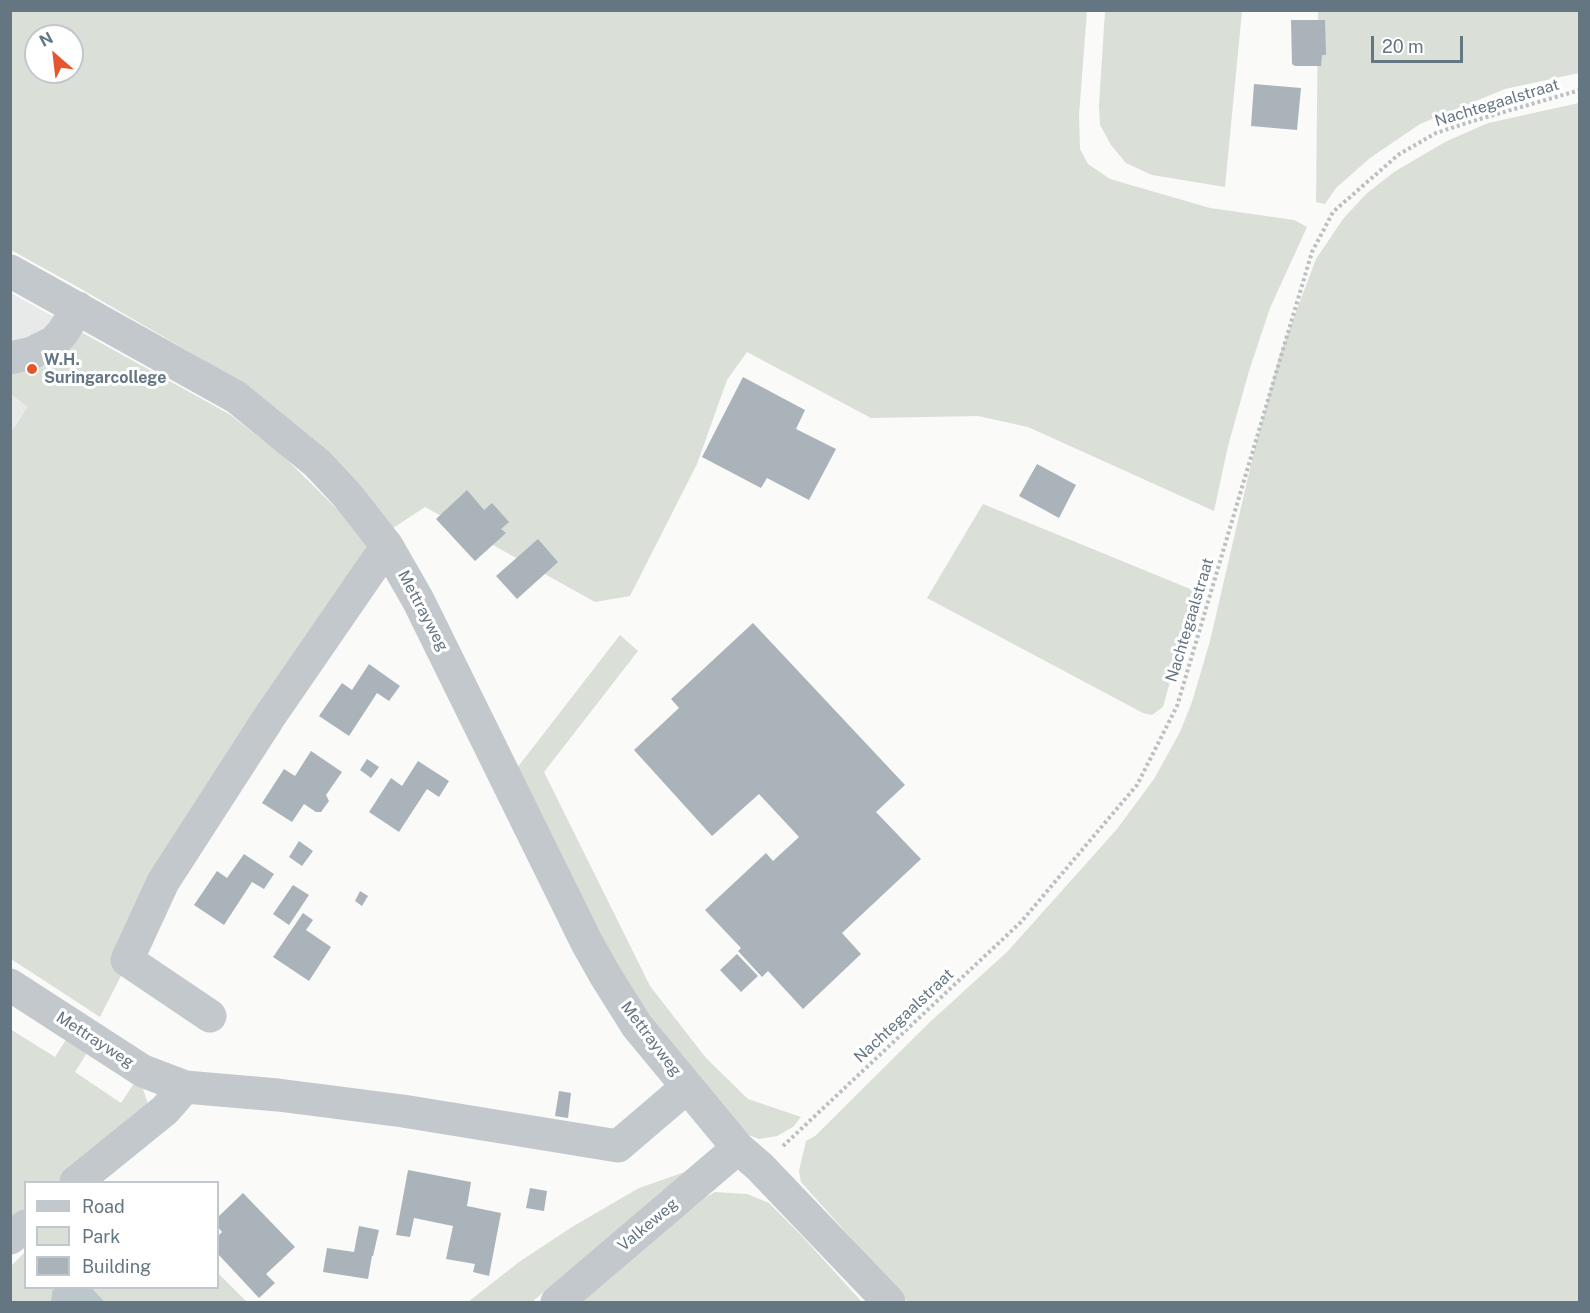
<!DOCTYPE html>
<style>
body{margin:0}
#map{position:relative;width:1590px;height:1313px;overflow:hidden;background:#fafaf8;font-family:"Public Sans",sans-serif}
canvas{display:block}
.frame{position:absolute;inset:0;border:12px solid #657683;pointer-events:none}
.legend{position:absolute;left:24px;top:1181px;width:195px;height:108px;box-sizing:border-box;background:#fff;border:2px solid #c1c8cd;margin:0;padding:8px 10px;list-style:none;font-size:18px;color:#657683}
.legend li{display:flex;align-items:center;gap:12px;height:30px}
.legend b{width:30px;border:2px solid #c1c8cd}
.north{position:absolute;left:24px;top:24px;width:60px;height:60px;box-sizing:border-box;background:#fff;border:2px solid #c1c8cd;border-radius:50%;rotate:332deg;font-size:16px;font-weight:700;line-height:24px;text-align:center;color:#657683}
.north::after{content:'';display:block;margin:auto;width:21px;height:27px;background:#e4572e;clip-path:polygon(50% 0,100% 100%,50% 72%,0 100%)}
.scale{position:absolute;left:1371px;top:36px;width:92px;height:27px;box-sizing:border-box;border:3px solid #657683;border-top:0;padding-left:8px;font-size:18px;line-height:21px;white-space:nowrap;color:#657683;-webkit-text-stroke:4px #fff;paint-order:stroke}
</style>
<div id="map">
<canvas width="1590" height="1313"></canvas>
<div class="frame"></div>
<ul class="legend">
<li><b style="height:8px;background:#c3c8cc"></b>Road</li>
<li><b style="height:16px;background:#dadfd7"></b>Park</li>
<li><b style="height:16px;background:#aab3b9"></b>Building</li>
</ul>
<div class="north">N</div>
<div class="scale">20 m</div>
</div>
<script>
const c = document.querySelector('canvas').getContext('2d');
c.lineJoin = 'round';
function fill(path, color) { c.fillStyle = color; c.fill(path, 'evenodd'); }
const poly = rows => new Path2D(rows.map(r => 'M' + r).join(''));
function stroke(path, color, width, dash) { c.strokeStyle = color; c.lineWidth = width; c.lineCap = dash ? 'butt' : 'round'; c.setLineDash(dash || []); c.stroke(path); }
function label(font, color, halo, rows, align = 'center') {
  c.font = font + ' "Public Sans",sans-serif'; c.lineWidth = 6; c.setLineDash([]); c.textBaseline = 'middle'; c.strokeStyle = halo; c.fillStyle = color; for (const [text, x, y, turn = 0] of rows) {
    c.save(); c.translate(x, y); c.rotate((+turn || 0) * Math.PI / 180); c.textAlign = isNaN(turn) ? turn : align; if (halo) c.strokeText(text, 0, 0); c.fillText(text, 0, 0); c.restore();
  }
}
fill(poly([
 [11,293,81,332,11,434]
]), '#e8e9e9');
fill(poly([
 [11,10,1087,11,1079,115,1080,149,1088,164,1110,179,1210,208,1294,220,1307,227,1270,308,1249,371,1228,446,1214,511,1028,427,978,416,871,418,747,352,727,380,697,464,630,596,595,602,425,507,390,530,205,361,76,286,11,250],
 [36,36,72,36,72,72,36,72],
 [1105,11,1242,11,1225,187,1152,175,1126,163,1111,145,1100,125,1099,105],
 [1318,11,1579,11,1579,73,1505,89,1420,124,1370,158,1336,188,1325,204,1316,202],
 [1579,103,1579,1302,908,1302,801,1182,799,1171,806,1141,815,1136,931,1021,1008,951,1117,829,1154,779,1180,732,1192,702,1210,641,1255,447,1280,354,1316,259,1343,219,1366,194,1394,172,1445,142,1488,123],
 [81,332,229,414,280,453,337,509,375,557,156,907,100,1017,11,959,10,434,28,407,11,394,11,373,19,369,43,367,52,363],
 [983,504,1195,591,1163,707,1152,715,1143,713,927,598],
 [620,635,638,651,544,772,650,986,706,1058,748,1099,801,1117,793,1127,777,1136,759,1139,746,1134,654,1028,593,923,517,768],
 [10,1029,55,1057,67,1038,88,1051,75,1072,121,1103,135,1082,143,1089,148,1104,67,1182,26,1182,25,1216,10,1228],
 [685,1172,532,1302,468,1302,519,1262,572,1227,639,1188],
 [715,1192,747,1194,769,1203,801,1235,862,1302,577,1302,706,1197],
 [25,1252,26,1288,55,1288,52,1291,51,1302,11,1302,11,1266],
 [218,1273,247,1302,105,1302,92,1288,218,1288]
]), '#dadfd7');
fill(poly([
 [55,1288,92,1288,105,1302,51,1302,52,1291]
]), '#bbc7cb');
fill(poly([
 [1291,20,1325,20,1326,55,1322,55,1321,66,1295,66,1292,64],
 [1254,84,1301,88,1297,130,1251,126],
 [743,377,805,410,796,429,836,449,809,500,767,478,761,488,702,457],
 [1037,464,1076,485,1059,518,1019,496],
 [467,490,484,510,492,503,509,522,501,529,506,533,475,561,436,519],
 [538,539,558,562,517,599,496,576],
 [753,623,905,785,876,812,921,859,842,933,861,954,803,1009,768,971,762,977,738,951,741,948,705,910,766,853,773,861,799,837,759,794,712,836,634,750,679,708,671,699],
 [369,664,400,686,389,701,377,693,349,736,319,716,342,683,352,690],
 [311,751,342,772,326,795,329,801,321,812,316,812,304,804,292,822,262,803,284,769,295,776],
 [367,759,379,767,371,778,360,770],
 [418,761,449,781,439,797,427,789,399,832,369,812,391,778,402,786],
 [299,841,313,851,302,866,289,857],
 [244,854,274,874,264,889,252,882,224,925,194,905,217,871,227,878],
 [293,885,309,895,289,925,273,914],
 [360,891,368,896,362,906,355,901],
 [303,913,313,920,306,930,331,947,309,981,273,957],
 [737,954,758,976,741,992,720,970],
 [559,1091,571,1093,568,1118,555,1116],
 [408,1170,471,1182,467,1206,501,1213,489,1276,473,1272,475,1264,446,1259,453,1226,414,1218,410,1237,396,1235],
 [530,1188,547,1191,544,1211,526,1208],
 [243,1193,295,1247,266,1274,275,1283,259,1298,218,1254,218,1236,222,1232,218,1227,218,1217],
 [359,1226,379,1230,373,1256,372,1256,368,1279,323,1272,327,1248,354,1252]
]), '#aab3b9');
stroke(poly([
 [783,1146,1021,922,1137,785,1177,706,1312,252,1333,212,1398,155,1436,133,1473,121,1580,90]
]), '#bbbfc2', 4, [3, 3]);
stroke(poly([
 [10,271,236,397,317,463,347,495,387,546,418,600,587,943,605,975,637,1026,738,1148,760,1167,889,1302],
 [10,358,32,353,54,342,63,332,78,308],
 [10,985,143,1071,185,1087,278,1095,403,1111,618,1146,687,1087],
 [210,1016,127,960,163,882,270,716,387,546],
 [76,1182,165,1110,185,1087],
 [10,1238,26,1226],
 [557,1302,738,1148]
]), '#c3c8cc', 33);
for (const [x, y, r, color] of [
 [32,369,6,"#e4572e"]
]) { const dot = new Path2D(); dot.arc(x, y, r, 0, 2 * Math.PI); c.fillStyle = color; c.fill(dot); stroke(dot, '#fff', 2); }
label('16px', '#657683', '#fff', [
 ["Nachtegaalstraat",1497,103,-17],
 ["Mettrayweg",423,611,62],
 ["Nachtegaalstraat",1190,620,-73],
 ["Nachtegaalstraat",904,1016,-43],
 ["Mettrayweg",651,1039,53],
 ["Mettrayweg",95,1040,33],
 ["Valkeweg",648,1225,-40]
]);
label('bold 16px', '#657683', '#fff', [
 ["W.H.",44,360],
 ["Suringarcollege",44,378]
], 'left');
</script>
